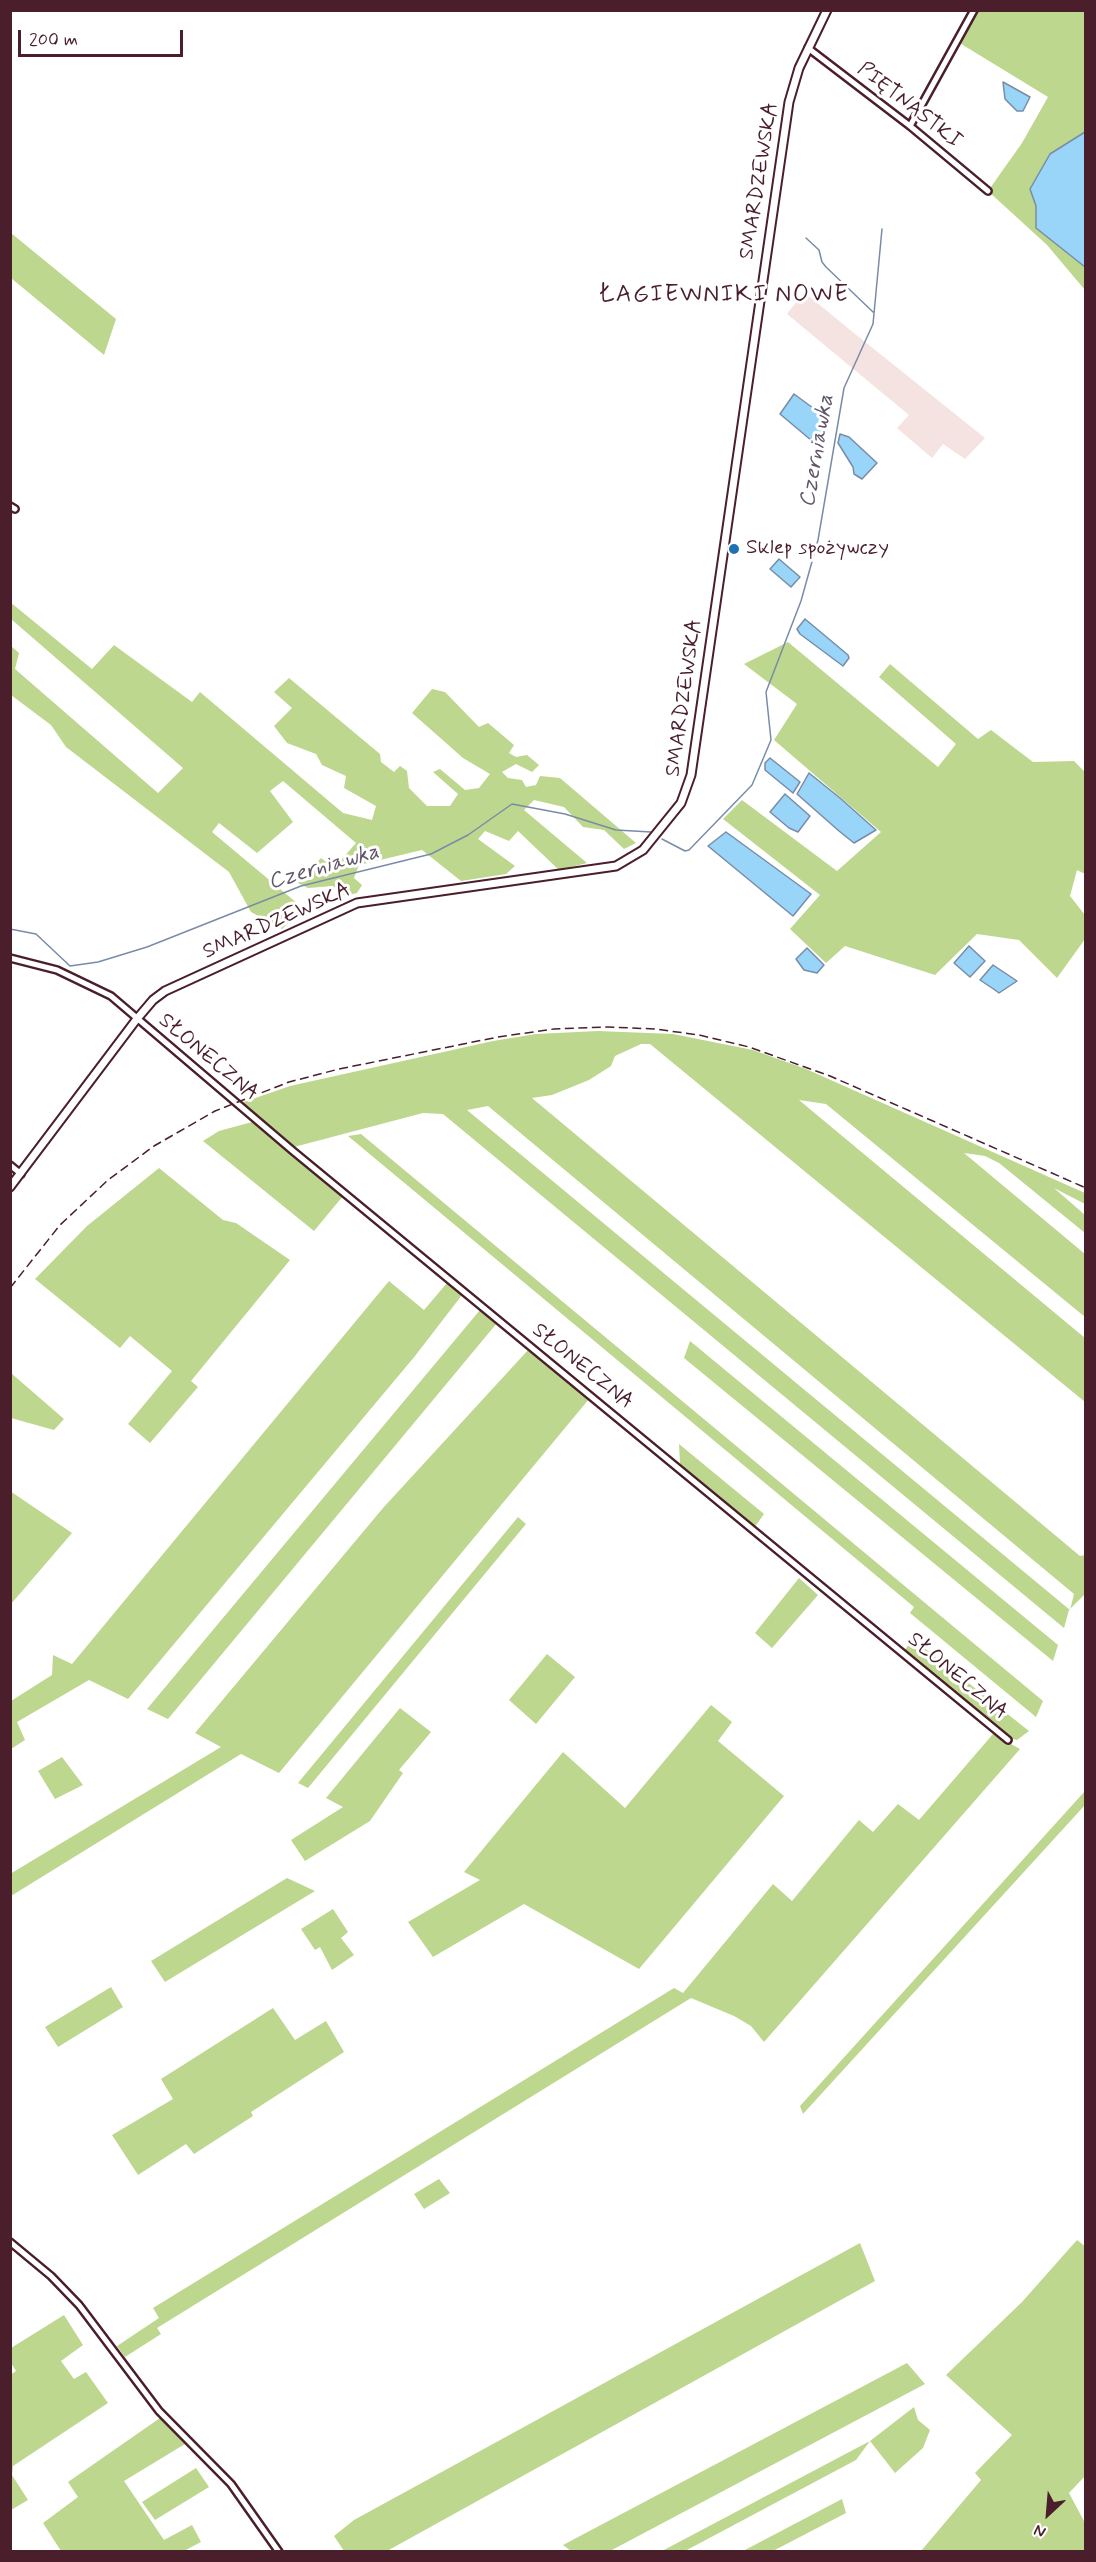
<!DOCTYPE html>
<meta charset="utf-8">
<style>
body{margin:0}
#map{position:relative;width:1096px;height:2562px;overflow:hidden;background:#fff;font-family:Mynerve,sans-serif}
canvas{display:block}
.frame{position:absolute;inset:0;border:12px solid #4a1f2b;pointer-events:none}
.north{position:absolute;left:1018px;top:2484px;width:60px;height:60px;-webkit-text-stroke:4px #fff;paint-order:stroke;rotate:206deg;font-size:16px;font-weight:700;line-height:24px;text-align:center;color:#4a1f2b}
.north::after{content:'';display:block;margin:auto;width:21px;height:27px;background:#4a1f2b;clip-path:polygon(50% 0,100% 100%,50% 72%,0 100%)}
.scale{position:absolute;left:18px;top:30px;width:165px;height:27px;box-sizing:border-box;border:3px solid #4a1f2b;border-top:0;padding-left:8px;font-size:18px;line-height:21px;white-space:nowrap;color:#4a1f2b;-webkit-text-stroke:4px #fff;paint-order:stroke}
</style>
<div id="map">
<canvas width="1096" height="2562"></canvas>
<div class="frame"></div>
<div class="north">N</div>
<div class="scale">200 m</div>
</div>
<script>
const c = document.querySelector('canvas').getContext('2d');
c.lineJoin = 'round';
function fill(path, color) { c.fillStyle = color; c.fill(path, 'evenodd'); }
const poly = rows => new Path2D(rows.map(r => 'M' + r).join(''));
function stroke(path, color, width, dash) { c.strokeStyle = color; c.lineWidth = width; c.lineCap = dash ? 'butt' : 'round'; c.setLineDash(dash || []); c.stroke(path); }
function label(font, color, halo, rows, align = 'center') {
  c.font = font + ' Mynerve,sans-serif'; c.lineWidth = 6; c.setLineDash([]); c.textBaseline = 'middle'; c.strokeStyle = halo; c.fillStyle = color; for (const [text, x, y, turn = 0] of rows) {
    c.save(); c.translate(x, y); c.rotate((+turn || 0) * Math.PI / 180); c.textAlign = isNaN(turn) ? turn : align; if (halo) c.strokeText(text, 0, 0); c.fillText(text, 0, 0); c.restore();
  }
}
fill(poly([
 [804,292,849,329,985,438,965,459,943,444,932,458,897,428,909,415,787,314]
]), '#f4e3e0');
fill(poly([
 [974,11,1085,11,1085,290,1047,245,988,191,1022,143,1048,97,958,42],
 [11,233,116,319,104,355,11,278],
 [10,602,92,669,114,645,192,702,200,692,343,813,372,820,376,806,344,788,346,776,322,765,316,754,287,743,274,726,292,708,274,692,289,678,380,754,381,762,394,772,400,766,407,771,409,788,427,806,450,806,458,794,433,772,440,769,465,790,479,788,490,774,463,758,412,713,432,689,445,692,479,727,488,723,514,745,509,753,516,757,527,755,539,765,532,772,516,764,502,772,508,778,522,780,526,787,536,785,540,776,560,778,636,843,624,849,604,830,583,827,564,807,534,800,524,810,587,863,559,870,518,831,509,841,485,831,478,839,515,866,506,874,461,881,422,850,359,865,354,878,362,885,357,893,345,896,333,886,308,888,298,883,321,858,334,868,356,843,283,781,270,791,293,822,257,853,219,823,212,832,304,909,282,929,251,912,229,872,66,747,51,725,11,695,11,646,19,653,15,669,158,793,183,768,11,619],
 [788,642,938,767,956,744,879,677,890,664,978,739,991,730,1033,762,1074,761,1085,772,1085,874,1077,870,1070,896,1085,915,1085,939,1057,978,1019,940,977,934,935,975,845,946,826,963,790,929,820,895,723,819,742,800,837,871,881,832,774,740,797,704,744,664],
 [598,1031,673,1034,753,1050,806,1069,1085,1193,1085,1204,1054,1188,1085,1215,1085,1233,999,1163,985,1156,964,1153,1085,1254,1085,1317,826,1104,799,1100,1085,1338,1085,1402,650,1044,641,1044,615,1056,611,1066,589,1080,552,1095,532,1098,1080,1556,1085,1555,1085,1594,1069,1610,1064,1628,443,1114,423,1113,294,1147,241,1103,290,1086,493,1041,536,1034],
 [488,1106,1074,1594,1070,1610,467,1110],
 [252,1122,343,1196,314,1231,203,1141,219,1131],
 [361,1134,1043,1701,1036,1717,910,1613,914,1607,348,1136],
 [159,1168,223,1220,236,1223,290,1260,191,1381,198,1387,150,1443,128,1424,172,1371,130,1336,120,1348,35,1279,87,1226],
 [389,1281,424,1310,447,1283,462,1295,415,1356,128,1699,89,1680,17,1722,25,1740,11,1749,11,1701,52,1675,53,1655,72,1664],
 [480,1310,497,1323,168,1719,147,1709],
 [690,1341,1058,1645,1053,1661,684,1358],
 [529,1349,589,1399,279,1773,241,1754,11,1896,10,1874,221,1747,195,1733,383,1508],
 [11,1373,64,1419,54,1430,11,1418],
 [679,1444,764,1514,754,1528,680,1464],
 [10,1491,72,1533,11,1604,10,1604],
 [518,1517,526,1524,308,1788,298,1783],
 [799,1578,818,1595,772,1648,755,1633],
 [913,1639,1029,1731,1017,1740,1009,1738,904,1651],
 [547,1654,575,1677,536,1724,509,1700],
 [711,1705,732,1722,718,1741,784,1796,639,1969,524,1904,433,1957,408,1922,480,1880,464,1872,563,1752,625,1808],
 [400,1708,431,1732,399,1770,403,1773,370,1821,305,1861,291,1840,343,1807,326,1798],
 [993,1734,1020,1749,764,2042,751,2026,734,2016,691,1998,157,2328,161,2334,125,2357,117,2346,159,2318,153,2308,674,1988,683,1993,773,1884,792,1901,859,1820,873,1832,898,1804,919,1820],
 [62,1757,83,1785,55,1799,38,1771],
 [1085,1791,1085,1805,803,2114,800,2106],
 [287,1878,315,1891,165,1982,151,1961],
 [333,1909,348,1932,341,1938,354,1955,332,1970,320,1947,315,1950,301,1929],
 [111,1987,123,2007,58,2047,45,2027],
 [273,2008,295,2040,326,2021,344,2052,251,2112,253,2116,194,2154,186,2144,138,2175,112,2135,173,2099,161,2079],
 [439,2179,450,2193,424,2209,414,2194],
 [1077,2240,1086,2247,1086,2475,1069,2493,1085,2523,1085,2551,921,2551,981,2480,975,2473,1012,2435,946,2375,1022,2302],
 [860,2243,875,2281,387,2551,344,2551,334,2536,354,2520],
 [64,2315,83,2345,61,2361,74,2379,86,2372,108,2403,13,2466,12,2475,28,2500,11,2510,10,2375,16,2371,11,2363,11,2348],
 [907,2363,925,2384,610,2551,571,2551,563,2545],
 [914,2407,918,2420,930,2430,923,2448,895,2473,870,2441,856,2460,685,2551,662,2551,870,2441],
 [160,2418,185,2444,124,2481,164,2540,192,2525,201,2542,184,2551,61,2551,43,2523,78,2497,68,2482],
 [196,2468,209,2487,155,2520,142,2502],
 [842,2499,846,2513,773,2551,743,2551]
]), '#bdd78e');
const water = poly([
 [1003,82,1030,97,1023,111,1017,111,1005,99,1003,82],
 [1085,132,1085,267,1036,228,1036,206,1030,189,1050,154,1085,132],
 [794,394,828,419,827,429,812,441,780,414,794,394],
 [840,434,849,437,877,463,862,479,854,474,853,467,838,443,840,434],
 [779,559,800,577,791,587,770,569,779,559],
 [805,619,848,655,849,658,843,666,800,634,797,629,805,619],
 [770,758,800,782,793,793,765,770,765,763,770,758],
 [809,773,840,798,876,830,854,843,839,831,797,794,809,773],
 [785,794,810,816,798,832,789,828,770,812,785,794],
 [726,832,811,894,793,916,708,846,726,832],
 [969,946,985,961,970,977,954,963,969,946],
 [807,948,824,965,817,973,804,970,796,959,807,948],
 [993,965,1017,981,999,993,995,990,980,980,993,965]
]);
fill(water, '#98d5f9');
stroke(water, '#798ca7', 1.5);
stroke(poly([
 [806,238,819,250,822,262,826,267,873,312],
 [662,839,685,851,689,850,752,785,771,740,766,692,801,601,818,540,844,388,873,324,882,229],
 [10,929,36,934,70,966,98,962,147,947,301,886,431,854,468,835,512,804,565,814,616,830,651,832]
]), '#798ca7', 1.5);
const minor = poly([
 [808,48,910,126,988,191],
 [910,126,974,10],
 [10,506,15,509],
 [10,958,57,970,111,996,293,1151,1008,1740],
 [10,1165,21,1174],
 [10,2242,51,2276,79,2305,159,2411,231,2484,279,2552]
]);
const tertiary = poly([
 [10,1187,136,1020,153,1000,165,991,357,903,616,866,643,850,681,803,691,775,789,102,799,68,827,10]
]);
stroke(minor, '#4a1f2b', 10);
stroke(tertiary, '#4a1f2b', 11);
stroke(minor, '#fff', 5);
stroke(tertiary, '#fff', 7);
stroke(poly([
 [10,1288,60,1225,108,1180,154,1146,215,1111,289,1082,339,1069,498,1037,554,1029,608,1027,655,1029,699,1035,749,1047,830,1076,1086,1188]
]), '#4a1f2b', 1.5, [9, 4.5]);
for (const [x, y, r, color] of [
 [734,549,6,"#1f6fb2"]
]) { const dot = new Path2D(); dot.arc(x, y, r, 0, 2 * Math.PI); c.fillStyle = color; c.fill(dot); stroke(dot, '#fff', 2); }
label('21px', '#4a1f2b', '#fff', [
 ["PIĘTNASTKI",909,106,38],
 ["SMARDZEWSKA",760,181,-81],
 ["SMARDZEWSKA",685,698,-82],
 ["SMARDZEWSKA",277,922,-24],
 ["SŁONECZNA",208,1058,40],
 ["SŁONECZNA",582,1367,39],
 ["SŁONECZNA",957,1677,40]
]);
label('21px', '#4a1f2b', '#fff', [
 ["Sklep spożywczy",746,549]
], 'left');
label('italic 22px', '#615669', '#fff', [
 ["Czerniawka",818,451,-80],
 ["Czerniawka",324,868,-16]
]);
c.letterSpacing = '1.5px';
label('24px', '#4a1f2b', '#fff', [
 ["ŁAGIEWNIKI NOWE",724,296]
]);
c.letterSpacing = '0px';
</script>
